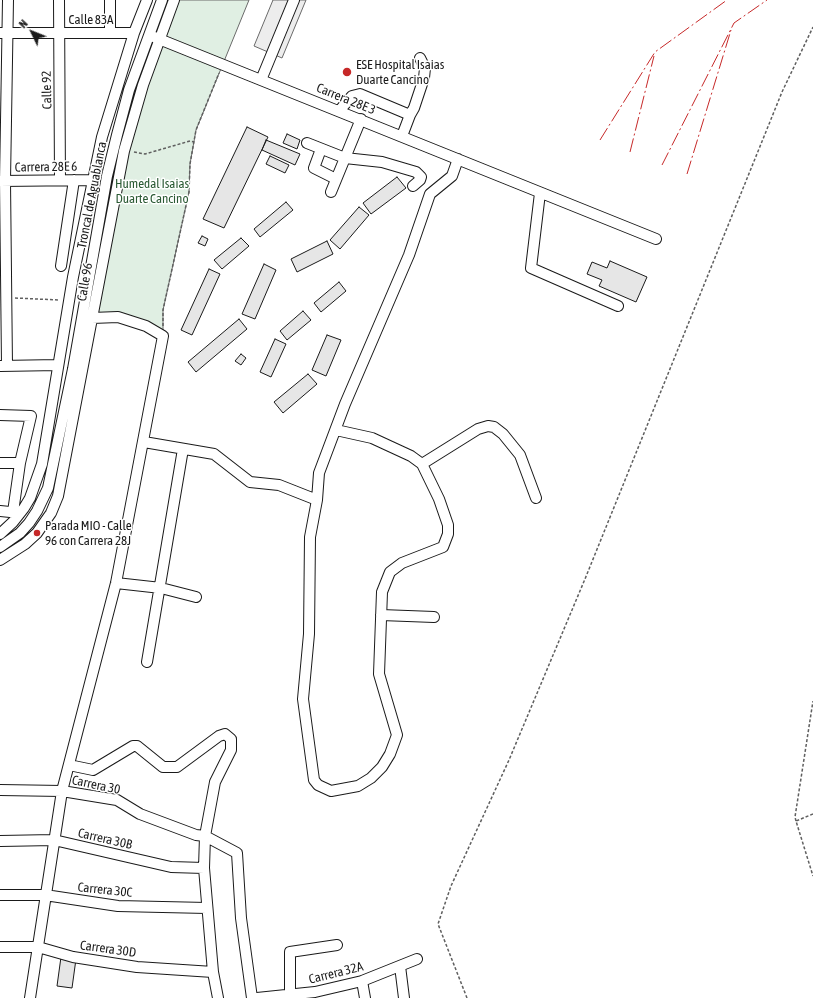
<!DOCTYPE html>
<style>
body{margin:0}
#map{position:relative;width:813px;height:998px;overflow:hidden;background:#fff;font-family:"Asap Condensed",sans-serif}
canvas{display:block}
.north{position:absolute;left:12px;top:12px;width:40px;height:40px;-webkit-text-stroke:3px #fff;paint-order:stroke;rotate:313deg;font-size:11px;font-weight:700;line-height:16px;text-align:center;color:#1a1a1a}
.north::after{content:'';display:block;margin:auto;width:14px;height:18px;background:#1a1a1a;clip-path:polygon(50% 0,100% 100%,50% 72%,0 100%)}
</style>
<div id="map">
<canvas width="813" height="998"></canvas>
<div class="north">N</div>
</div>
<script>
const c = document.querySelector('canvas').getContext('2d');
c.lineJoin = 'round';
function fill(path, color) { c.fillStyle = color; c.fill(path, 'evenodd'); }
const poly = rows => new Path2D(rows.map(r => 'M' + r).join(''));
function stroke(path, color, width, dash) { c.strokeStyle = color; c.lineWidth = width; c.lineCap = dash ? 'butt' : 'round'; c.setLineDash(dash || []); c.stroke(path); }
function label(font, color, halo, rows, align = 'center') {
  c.font = font + ' "Asap Condensed",sans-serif'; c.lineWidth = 3; c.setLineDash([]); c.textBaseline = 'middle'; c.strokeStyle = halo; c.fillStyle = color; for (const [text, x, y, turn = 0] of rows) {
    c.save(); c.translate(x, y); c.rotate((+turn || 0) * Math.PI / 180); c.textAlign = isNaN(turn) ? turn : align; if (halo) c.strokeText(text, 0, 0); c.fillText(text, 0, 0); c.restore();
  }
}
const green = poly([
 [174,0,249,0,196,130,190,164,189,192,163,310,163,336,146,326,92,318,124,151,174,0]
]);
fill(green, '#e0efe3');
stroke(green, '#6a6a6a', 1);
const parking = poly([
 [273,0,306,0,282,58,254,46,273,0]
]);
fill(parking, '#ededed');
stroke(parking, '#6a6a6a', 1);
const building = poly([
 [247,127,268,137,224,228,203,219,247,127],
 [287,134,300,140,297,149,283,143,287,134],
 [266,140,300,154,295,165,262,150,266,140],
 [270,156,289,165,285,173,266,164,270,156],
 [397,177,406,188,371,214,363,203,397,177],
 [286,202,293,210,260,237,254,229,286,202],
 [359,207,369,215,340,249,330,240,359,207],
 [202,236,208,239,205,246,198,243,202,236],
 [241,238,249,246,222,269,214,260,241,238],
 [327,241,333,254,297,272,291,259,327,241],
 [610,261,647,277,636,302,599,286,602,280,587,274,592,262,607,268,610,261],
 [264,264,276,270,255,319,242,314,264,264],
 [209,269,220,274,192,335,181,330,209,269],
 [339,282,346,291,321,312,314,303,339,282],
 [303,311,311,320,287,340,280,331,303,311],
 [239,319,247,329,196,372,188,362,239,319],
 [327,335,341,340,326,376,312,370,327,335],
 [275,339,286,344,271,377,260,372,275,339],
 [241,354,246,358,241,365,235,361,241,354],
 [308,374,317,384,283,413,274,402,308,374],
 [61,957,76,959,72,988,57,986,61,957]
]);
fill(building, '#e6e6e6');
stroke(building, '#1a1a1a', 1);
const minor = poly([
 [59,0,60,180],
 [110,0,110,33],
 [0,33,134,33],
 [154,37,656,239],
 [261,80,294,0],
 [339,111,352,96,360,94,410,115,414,108,424,78,425,68,420,58],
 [402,136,410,115],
 [307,143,345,158,382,162,416,172,421,177,420,180,413,186],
 [321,149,314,168,336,179],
 [0,181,93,180],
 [331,192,361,119],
 [540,193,531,268,618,306],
 [61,266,74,180],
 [0,366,58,365],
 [7,366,5,181,8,0],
 [0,415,31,416,20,463,13,512],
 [336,430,372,438,411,456,422,464,439,499,448,525,448,534,443,547,402,563,390,572,382,592,379,674,397,735,390,754,382,767,371,778,358,786,331,791,318,785,314,780,303,699,309,634,310,537,317,500,319,473,345,404,409,255,430,194,452,176,458,159],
 [144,442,214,454,250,482,279,485,317,500],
 [0,463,20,463],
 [422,464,478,429,488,426,494,427,503,434,520,455,536,498],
 [0,511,20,513],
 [0,534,13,522,24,508,30,498,42,464,73,277,102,137,134,33,147,0],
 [0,547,20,533,29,523,37,511,48,488,73,369,107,176,117,135,129,90,162,0],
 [0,560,25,544,37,533,51,513,58,496,124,151,143,85,174,0],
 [116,583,161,588,196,597],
 [381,615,434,617],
 [147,662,183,449],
 [69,765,93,770,133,746,137,746,163,767,177,767,219,736,225,734,231,739,231,750,215,782,205,836,204,868,213,972,218,998],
 [0,790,62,791,117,800,140,814,196,835,205,836,237,853,241,918,252,998],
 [0,841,54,840,171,867,204,868],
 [0,895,45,895,118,906,207,908],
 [0,947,38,947,73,957,137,967,213,972],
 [400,966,404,998],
 [362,981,365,998],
 [30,998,62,791,116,583,163,336,146,326,118,317,92,318],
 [257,998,315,992,362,981,417,959],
 [290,998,290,952,337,945]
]);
stroke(minor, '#1a1a1a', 12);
stroke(poly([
 [134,152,145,154,190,141,194,142],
 [15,298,59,300],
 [163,326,163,310,189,192,190,164,196,130,219,73],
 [813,814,796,821,813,876],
 [796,821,795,817,813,701],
 [467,998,438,924,451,886,509,760,585,579,782,92,813,27]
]), '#5f5f5f', 1.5, [3, 2]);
stroke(minor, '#fff', 10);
stroke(poly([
 [600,140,655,52,727,0],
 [630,152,654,56],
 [662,165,734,23,767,0],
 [687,174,731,30]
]), '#c62828', 1, [14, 3, 2, 3]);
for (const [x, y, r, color] of [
 [347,72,5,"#c62828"],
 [37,533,4,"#c62828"]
]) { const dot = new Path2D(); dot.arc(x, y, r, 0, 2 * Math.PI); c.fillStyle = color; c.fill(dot); stroke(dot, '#fff', 1.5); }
label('13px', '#1a1a1a', '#fff', [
 ["Calle 83A",91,20],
 ["Calle 92",47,90,-91],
 ["Carrera 28E 3",346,99,22],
 ["Carrera 28E 6",46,167,-1],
 ["Troncal de Aguablanca",92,195,-79],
 ["Calle 96",85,282,-80],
 ["Carrera 30",96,785,12],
 ["Carrera 30B",105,839,13],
 ["Carrera 30C",105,890,6],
 ["Carrera 30D",108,949,8],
 ["Carrera 32A",336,973,-14]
]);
label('13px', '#1a1a1a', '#fff', [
 ["ESE Hospital Isaias",356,65],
 ["Duarte Cancino",356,80],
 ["Parada MIO - Calle",45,526],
 ["96 con Carrera 28J",45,541]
], 'left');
label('13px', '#2b5a34', '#fff', [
 ["Humedal Isaias",152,184],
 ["Duarte Cancino",152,199]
]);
</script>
